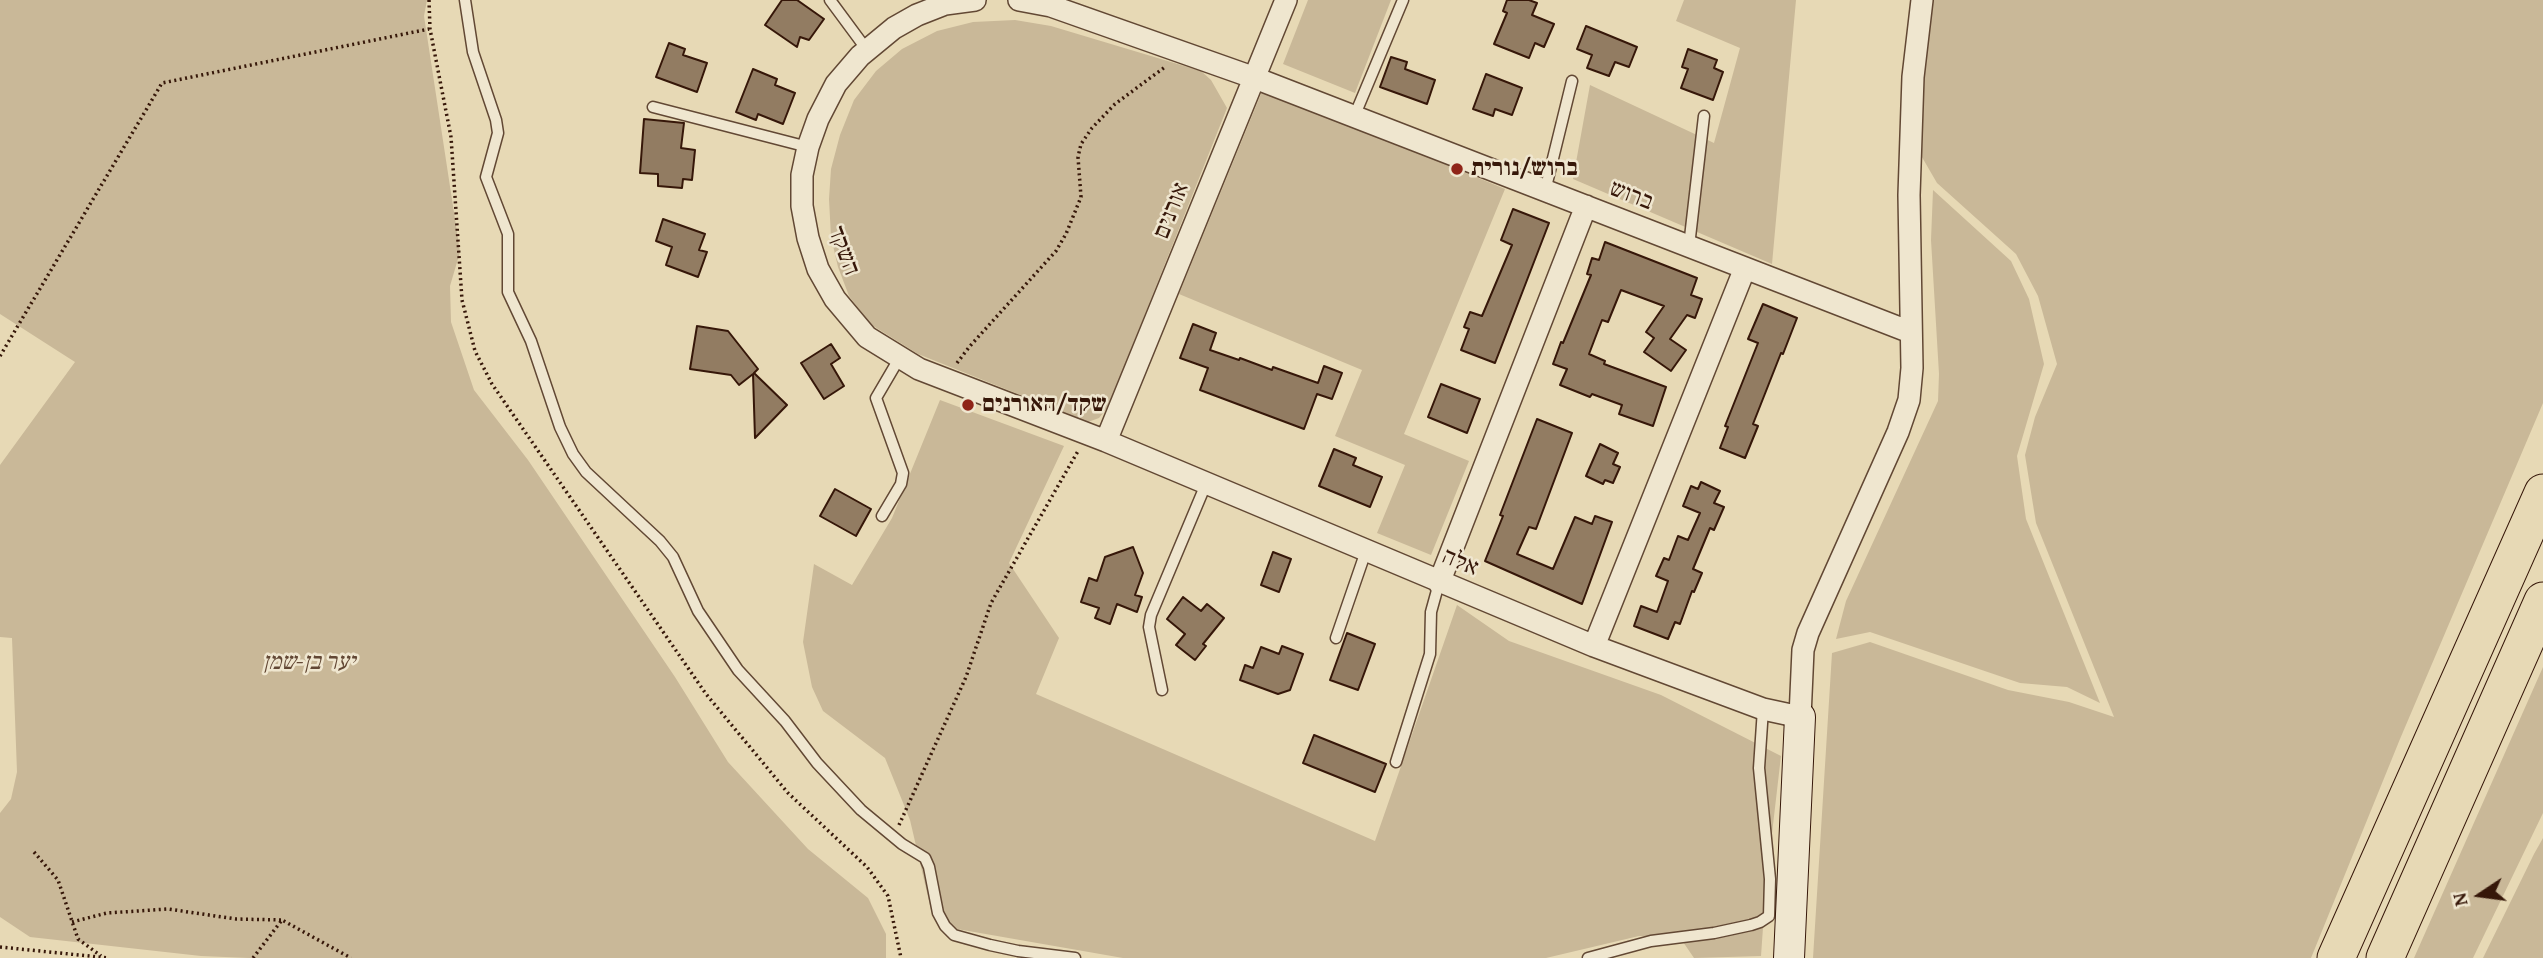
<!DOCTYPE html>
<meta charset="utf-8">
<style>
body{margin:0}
#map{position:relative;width:2543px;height:958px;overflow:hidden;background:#e7d9b5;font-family:"Gentium Book Plus",serif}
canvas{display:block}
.north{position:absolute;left:2445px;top:860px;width:70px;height:70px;-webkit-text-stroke:5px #efe6cf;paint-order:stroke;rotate:257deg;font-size:19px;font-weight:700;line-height:28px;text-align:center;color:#361709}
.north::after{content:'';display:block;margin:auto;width:24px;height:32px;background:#361709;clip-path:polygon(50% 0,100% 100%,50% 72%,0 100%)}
</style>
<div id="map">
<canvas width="2543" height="958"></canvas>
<div class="north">N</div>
</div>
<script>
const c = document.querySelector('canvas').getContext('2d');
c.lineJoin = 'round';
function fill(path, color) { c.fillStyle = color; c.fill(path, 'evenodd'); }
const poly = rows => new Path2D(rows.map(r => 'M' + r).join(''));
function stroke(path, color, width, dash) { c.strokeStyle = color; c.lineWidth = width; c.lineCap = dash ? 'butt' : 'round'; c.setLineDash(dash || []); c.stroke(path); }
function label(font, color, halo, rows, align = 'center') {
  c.font = font + ' "Gentium Book Plus","Frank Ruhl Libre",serif'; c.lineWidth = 5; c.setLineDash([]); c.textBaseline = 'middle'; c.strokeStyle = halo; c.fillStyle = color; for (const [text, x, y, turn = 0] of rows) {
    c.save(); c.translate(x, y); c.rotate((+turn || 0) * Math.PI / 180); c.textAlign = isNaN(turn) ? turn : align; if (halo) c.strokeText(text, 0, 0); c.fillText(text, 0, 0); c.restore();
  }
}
fill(poly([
 [0,0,427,0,424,16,460,252,450,286,451,322,474,390,528,460,675,677,728,762,808,849,868,898,886,934,886,958,249,958,201,956,30,937,0,917,0,813,11,799,17,772,12,638,0,637,0,465,75,362,0,314],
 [1308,0,1391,0,1355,93,1283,64],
 [1684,0,1796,0,1772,264,1573,179,1590,85,1714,143,1740,48,1676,21],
 [1932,0,2543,0,2543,403,2400,739,2311,958,1813,958,1832,653,1870,642,2008,690,2069,702,2114,717,2036,523,2025,455,2035,417,2057,364,2038,296,2016,254,1937,183,1919,152,1918,130],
 [1015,20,1051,26,1201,71,1211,80,1227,108,1108,407,1099,418,1088,422,918,354,870,324,849,296,838,267,831,237,829,199,831,169,840,135,854,100,876,71,902,49,937,31,973,22],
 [1263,89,1505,189,1404,434,1469,461,1431,555,1377,533,1405,465,1335,436,1362,370,1179,294],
 [1933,190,2011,261,2029,299,2044,364,2017,456,2026,519,2100,703,2067,687,2020,683,1870,632,1836,639,1846,601,1938,401,1939,374,1931,240],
 [940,400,1064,446,1009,563,1059,638,1036,694,1375,841,1457,605,1509,641,1661,695,1781,756,1766,885,1761,956,1694,958,1679,936,1639,936,1546,958,1123,958,957,929,932,914,910,820,885,758,823,711,812,687,803,642,814,564,852,585,892,518],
 [2543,667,2543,813,2473,958,2414,958],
 [2543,838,2543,958,2483,958,2534,854]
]), '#c9b898');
const building = poly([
 [782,0,797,0,824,19,809,40,800,37,797,47,765,25,782,0],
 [1507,0,1529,0,1537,3,1532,15,1554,24,1544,47,1535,43,1529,58,1494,44,1507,13,1503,11,1507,0],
 [1586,26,1637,47,1629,67,1615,62,1609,76,1587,68,1592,55,1577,49,1586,26],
 [669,43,685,49,683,55,707,63,697,92,656,77,669,43],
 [1688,49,1717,60,1714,68,1723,72,1713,100,1681,88,1688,69,1682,67,1688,49],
 [1391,57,1407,62,1405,69,1435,80,1427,104,1380,87,1391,57],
 [753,69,777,79,775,85,795,93,783,124,758,114,756,120,736,112,753,69],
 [1486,74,1522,88,1512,115,1495,109,1493,116,1473,109,1486,74],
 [644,119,684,123,681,148,695,150,692,180,683,179,682,188,658,186,658,174,640,173,644,119],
 [1513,209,1549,223,1495,363,1461,350,1469,329,1464,327,1470,312,1482,316,1512,245,1501,240,1513,209],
 [663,219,705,234,699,250,707,252,698,277,666,265,672,247,656,241,663,219],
 [1605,242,1697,278,1691,295,1702,299,1695,318,1687,315,1670,339,1686,350,1671,371,1644,352,1654,338,1646,332,1664,306,1621,290,1608,322,1602,320,1589,354,1605,361,1604,364,1666,387,1653,426,1619,414,1622,405,1592,394,1590,397,1560,385,1567,369,1553,364,1561,342,1563,343,1591,275,1587,274,1592,258,1599,260,1605,242],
 [1763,304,1797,318,1783,354,1781,353,1753,424,1758,426,1745,458,1720,448,1728,427,1725,426,1758,343,1748,339,1763,304],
 [1193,324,1216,333,1210,350,1239,360,1240,358,1272,370,1273,367,1318,383,1324,366,1342,373,1332,399,1317,394,1304,429,1200,390,1208,368,1180,358,1193,324],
 [697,326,728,331,758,369,754,373,787,405,755,438,753,374,739,385,731,375,690,369,697,326],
 [831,344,840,358,831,364,844,386,824,399,801,363,831,344],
 [1441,384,1480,399,1467,433,1428,417,1441,384],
 [1537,419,1572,433,1536,529,1529,527,1517,554,1553,569,1575,517,1592,524,1595,516,1612,522,1582,604,1485,561,1503,516,1500,515,1537,419],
 [1600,444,1618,453,1613,464,1620,467,1613,483,1605,480,1603,484,1586,476,1600,444],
 [1334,449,1356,458,1353,465,1382,477,1370,507,1319,486,1334,449],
 [1701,482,1720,491,1714,503,1724,507,1714,530,1710,528,1693,569,1702,573,1694,592,1692,591,1680,624,1675,622,1668,639,1634,626,1641,606,1657,612,1668,581,1656,576,1664,558,1669,560,1678,536,1688,540,1700,513,1683,506,1691,486,1698,489,1701,482],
 [835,489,871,509,856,536,820,516,835,489],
 [1133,547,1143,573,1135,595,1142,597,1137,612,1117,604,1110,624,1095,618,1099,608,1081,602,1089,578,1097,581,1105,557,1133,547],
 [1273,552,1291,559,1279,592,1261,585,1273,552],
 [1183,597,1201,611,1207,604,1224,618,1203,644,1206,646,1195,660,1176,645,1185,634,1167,619,1183,597],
 [1347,633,1375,644,1358,690,1330,680,1347,633],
 [1282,646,1303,654,1290,690,1278,694,1240,680,1245,665,1253,668,1261,647,1279,654,1282,646],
 [1314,735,1386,764,1375,792,1303,763,1314,735]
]);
fill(building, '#927c62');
stroke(building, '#361709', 2);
const service = poly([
 [465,0,473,52,496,120,498,133,486,177,508,234,508,292,531,341,560,427,573,454,586,472,660,541,673,557,698,611,738,670,785,721,817,763,861,810,902,844,925,858,929,867,938,913,945,926,954,935,990,945,1018,951,1075,958],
 [830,0,867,50],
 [653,107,808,147],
 [1354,117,1403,0],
 [1545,191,1572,81],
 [1689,246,1704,116],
 [882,516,901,484,903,473,876,398,900,357],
 [1336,638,1366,551],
 [1162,690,1149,627,1151,615,1206,484],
 [1396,762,1430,654,1431,612,1439,583],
 [1588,958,1651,941,1714,933,1751,925,1760,922,1769,916,1770,879,1759,768,1763,709]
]);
const minor = poly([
 [975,0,945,4,917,15,894,28,860,56,836,84,818,119,808,147,802,175,802,206,808,238,818,269,835,299,867,337,919,369,1106,441,1594,646,1763,709,1800,717,1803,650,1808,633,1898,432,1909,400,1912,368,1909,195,1913,77,1922,0],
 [1019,0,1051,6,1255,78,1910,332],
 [1106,441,1286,0],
 [1439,583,1586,206],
 [1594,646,1745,268]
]);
const secondary = poly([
 [1789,958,1800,717]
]);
const trunk = poly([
 [2336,958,2543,493],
 [2385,958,2543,601]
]);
stroke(service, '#624834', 13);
stroke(minor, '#624834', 24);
stroke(secondary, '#361709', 32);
stroke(trunk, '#361709', 39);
stroke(poly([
 [429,0,430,29,451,137,462,300,475,351,492,384,706,694,788,793,867,867,888,896,901,958],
 [0,356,162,83,429,29],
 [957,363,970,346,1056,251,1066,234,1081,197,1078,157,1081,144,1092,128,1115,104,1165,67],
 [899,825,966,677,991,603,1078,451],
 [34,852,58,880,78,939,101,956],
 [72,922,107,913,168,909,236,919,282,920],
 [0,947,109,958],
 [253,958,282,920,351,958]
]), '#361709', 3.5, [2, 3.5]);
stroke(service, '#efe6cf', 10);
stroke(minor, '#efe6cf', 21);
stroke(secondary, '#efe6cf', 30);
stroke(trunk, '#e7d9b5', 37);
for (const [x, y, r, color] of [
 [1457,169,7,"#8f2418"],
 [968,405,7,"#8f2418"]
]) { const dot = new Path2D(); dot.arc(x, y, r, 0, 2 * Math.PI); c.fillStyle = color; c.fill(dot); stroke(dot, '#efe6cf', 2.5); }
label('bold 24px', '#361709', '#efe6cf', [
 ["ברוש/נורית",1471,169],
 ["שקד/האורנים",982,405]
], 'left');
label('24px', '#361709', '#efe6cf', [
 ["ברוש",1631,196,21],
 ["אורנים",1172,211,-68],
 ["השקד",843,251,69],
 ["אלה",1460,563,23]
]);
label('italic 24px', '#624734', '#efe6cf', [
 ["יער בן-שמן",309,663]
]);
</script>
